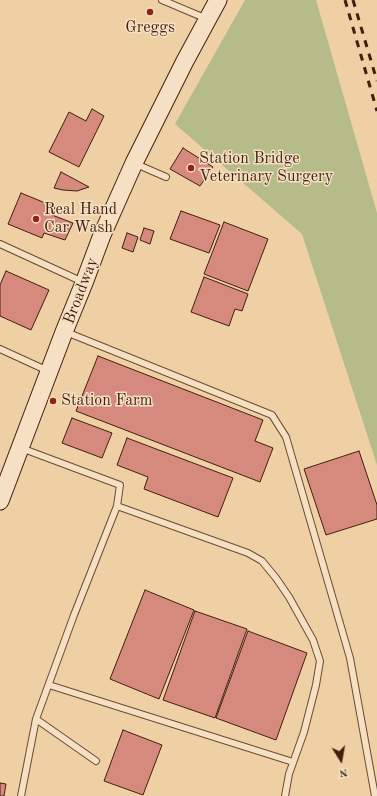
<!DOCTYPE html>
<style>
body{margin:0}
#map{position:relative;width:377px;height:796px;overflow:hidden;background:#efcfa4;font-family:"Old Standard TT",serif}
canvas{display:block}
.north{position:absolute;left:321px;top:740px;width:40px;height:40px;-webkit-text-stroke:3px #f5e0c4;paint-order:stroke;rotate:169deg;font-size:11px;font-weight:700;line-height:16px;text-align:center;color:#411f0f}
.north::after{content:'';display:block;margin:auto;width:14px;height:18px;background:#411f0f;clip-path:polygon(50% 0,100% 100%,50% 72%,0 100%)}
</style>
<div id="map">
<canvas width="377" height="796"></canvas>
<div class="north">N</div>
</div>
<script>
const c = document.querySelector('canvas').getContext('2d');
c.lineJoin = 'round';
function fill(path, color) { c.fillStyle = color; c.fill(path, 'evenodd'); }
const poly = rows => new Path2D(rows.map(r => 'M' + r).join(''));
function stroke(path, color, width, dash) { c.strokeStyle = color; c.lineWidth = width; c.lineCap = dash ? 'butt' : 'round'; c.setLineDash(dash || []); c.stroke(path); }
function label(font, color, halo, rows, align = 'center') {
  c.font = font + ' "Old Standard TT",serif'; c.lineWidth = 3; c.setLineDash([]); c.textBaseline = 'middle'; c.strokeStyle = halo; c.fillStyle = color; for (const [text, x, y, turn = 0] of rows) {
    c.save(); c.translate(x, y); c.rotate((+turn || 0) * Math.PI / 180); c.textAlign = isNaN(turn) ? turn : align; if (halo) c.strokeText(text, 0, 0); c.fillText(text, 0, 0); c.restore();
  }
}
fill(poly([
 [245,0,316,0,377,213,377,465,302,234,175,124]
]), '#b5bc89');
const building = poly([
 [92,109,104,116,79,167,49,152,69,112,86,121,92,109],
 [183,148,213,167,200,186,170,169,183,148],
 [61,172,89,187,77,191,63,190,54,188,61,172],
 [21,193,55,207,52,215,73,223,65,240,44,233,42,238,8,224,21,193],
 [181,211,220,225,209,253,170,239,181,211],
 [224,222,268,239,248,291,204,274,224,222],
 [144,228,154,231,150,244,140,240,144,228],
 [127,233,138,237,133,252,122,248,127,233],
 [6,271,49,290,31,330,0,316,0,285,6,271],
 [204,277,248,294,242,311,235,309,229,326,191,312,204,277],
 [98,356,263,420,255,441,273,448,260,482,76,411,98,356],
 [72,418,112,433,102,458,62,443,72,418],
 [127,438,233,478,218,517,144,489,148,477,117,465,127,438],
 [359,451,377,505,377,519,326,535,304,469,359,451],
 [145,590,194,610,159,699,110,679,145,590],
 [195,611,247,629,215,718,163,700,195,611],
 [248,631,307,653,276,740,216,718,248,631],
 [123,730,162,745,143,795,104,781,123,730],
 [0,783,6,784,4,796,0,796,0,783]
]);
fill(building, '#d68a7e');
stroke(building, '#411f0f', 1);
const lane = poly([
 [162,0,207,19],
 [136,164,166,177],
 [0,244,83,282],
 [66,332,272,415,286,437,350,658,375,796],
 [0,349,48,371],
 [21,448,120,485,117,506,248,553,262,561,276,578,289,597,313,640,320,661,316,685,304,732,289,774,285,796],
 [49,685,293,762],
 [36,719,96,761],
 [21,796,36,719,74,615,117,506]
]);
const secondary = poly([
 [0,501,64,332,84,283,102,235,134,163,185,61,218,0]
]);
stroke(lane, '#6c4b34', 8);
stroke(secondary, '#411f0f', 19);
stroke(lane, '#f5e0c4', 6);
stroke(secondary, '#f5e0c4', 17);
stroke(poly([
 [345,0,377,111],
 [353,0,377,81]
]), '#411f0f', 3, [7, 7]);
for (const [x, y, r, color] of [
 [150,12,4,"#8f2418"],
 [191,168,4,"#8f2418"],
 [36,219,4,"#8f2418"],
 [53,401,4,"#8f2418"]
]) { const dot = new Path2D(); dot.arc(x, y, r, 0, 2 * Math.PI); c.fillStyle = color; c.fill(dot); stroke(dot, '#f5e0c4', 1.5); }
label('16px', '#411f0f', '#f5e0c4', [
 ["Greggs",150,28,"center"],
 ["Station Bridge",199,159],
 ["Veterinary Surgery",199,177],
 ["Real Hand",44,210],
 ["Car Wash",44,228],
 ["Station Farm",61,401]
], 'left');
label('16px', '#411f0f', '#f5e0c4', [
 ["Broadway",81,291,-69]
]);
</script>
